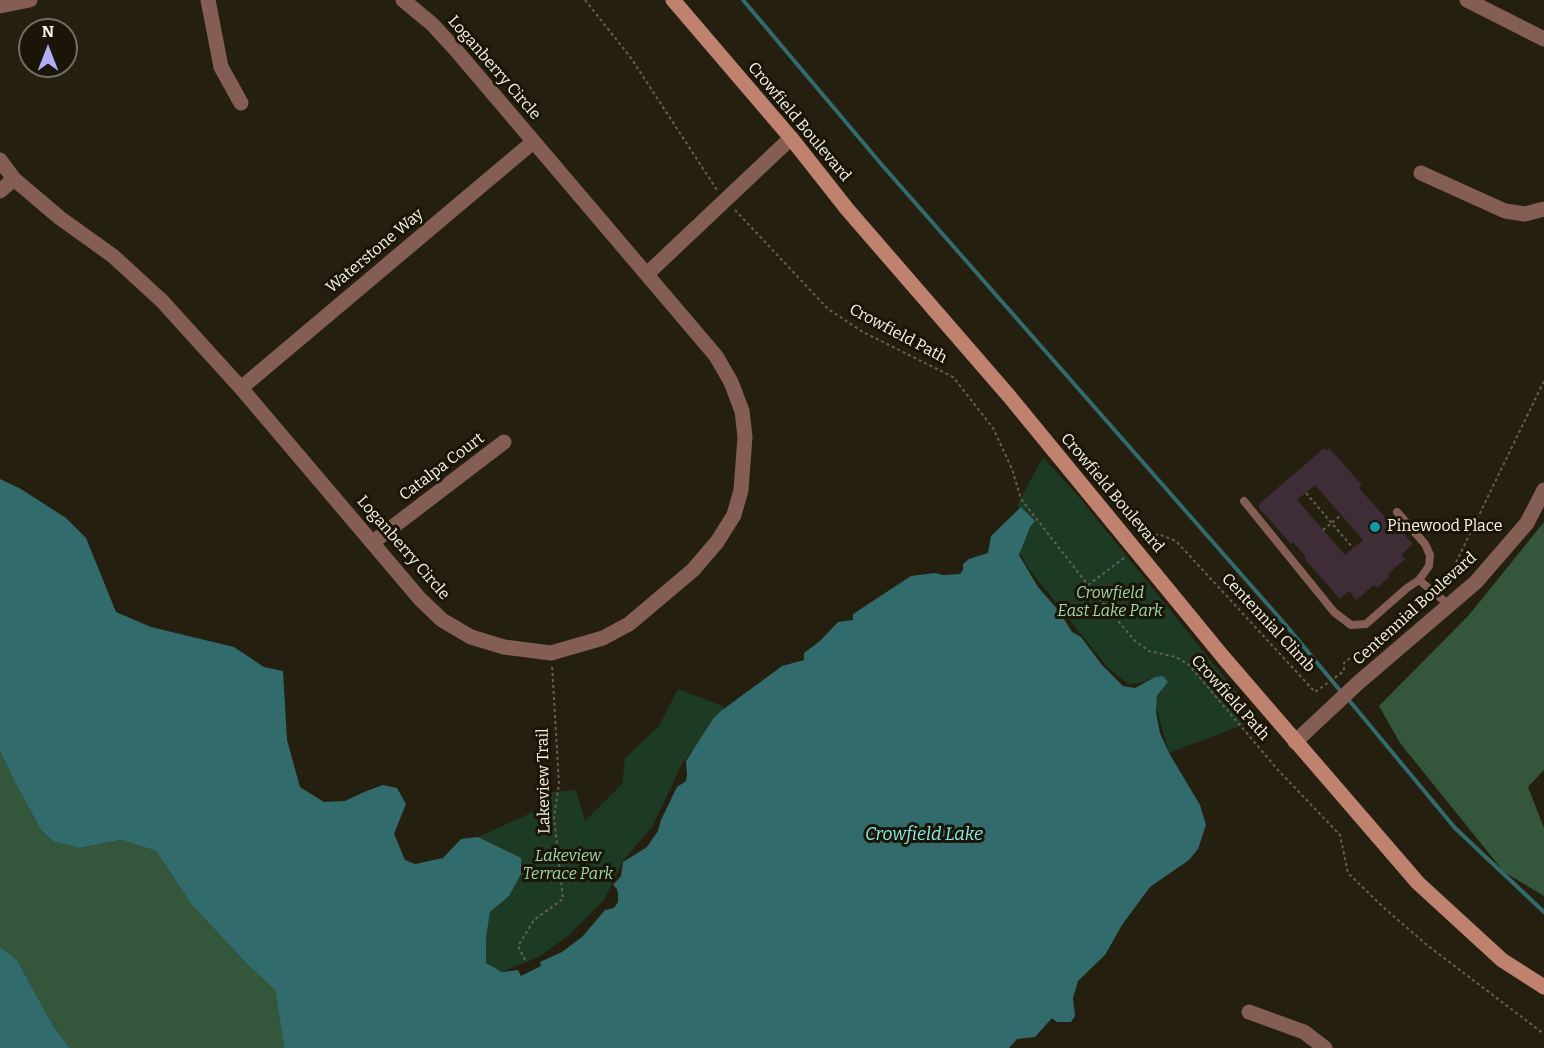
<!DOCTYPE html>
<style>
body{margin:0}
#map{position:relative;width:1544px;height:1048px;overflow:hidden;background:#241f0f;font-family:Bitter,serif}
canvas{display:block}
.north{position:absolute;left:18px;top:18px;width:60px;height:60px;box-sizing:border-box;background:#1a1507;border:2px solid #726e62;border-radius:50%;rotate:0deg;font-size:16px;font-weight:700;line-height:24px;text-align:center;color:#f7f4ea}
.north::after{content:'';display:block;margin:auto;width:21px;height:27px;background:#b2adf9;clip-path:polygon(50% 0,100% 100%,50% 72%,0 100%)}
</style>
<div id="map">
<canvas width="1544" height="1048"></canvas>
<div class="north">N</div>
</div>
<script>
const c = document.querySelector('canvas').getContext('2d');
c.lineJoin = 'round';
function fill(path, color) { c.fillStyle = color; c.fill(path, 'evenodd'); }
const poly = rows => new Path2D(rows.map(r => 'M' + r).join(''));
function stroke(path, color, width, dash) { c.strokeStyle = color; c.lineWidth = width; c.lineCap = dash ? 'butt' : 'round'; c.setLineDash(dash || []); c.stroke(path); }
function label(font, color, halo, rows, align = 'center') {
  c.font = font + ' Bitter,serif'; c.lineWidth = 6; c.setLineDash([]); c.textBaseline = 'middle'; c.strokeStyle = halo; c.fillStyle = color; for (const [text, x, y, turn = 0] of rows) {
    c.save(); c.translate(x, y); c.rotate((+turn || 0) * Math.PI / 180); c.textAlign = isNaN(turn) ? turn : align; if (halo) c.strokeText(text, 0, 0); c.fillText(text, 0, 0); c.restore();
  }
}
fill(poly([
 [1043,457,1079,497,1258,719,1169,753,1155,703,1167,681,1163,676,1155,677,1141,683,1128,684,1108,668,1029,569,1020,553,1021,540,1033,520,1017,506],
 [678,689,725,707,682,764,652,827,623,861,604,900,569,935,539,957,502,972,486,963,486,938,490,912,509,896,478,837,544,807,543,793,576,790,585,821,622,784,625,758,659,726]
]), '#1d3a24');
fill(poly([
 [1544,522,1544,770,1528,787,1544,828,1544,896,1504,872,1400,743,1379,706,1469,615],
 [0,751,14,781,41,830,54,842,80,848,121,840,156,851,191,904,246,963,277,991,284,1048,70,1048,54,1027,17,960,0,947]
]), '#34573c');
fill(poly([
 [0,479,21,489,66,518,86,538,116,612,151,627,234,647,264,667,283,671,287,740,300,787,324,802,345,801,364,792,383,785,397,788,406,804,394,834,405,860,415,864,443,858,461,839,478,837,521,858,521,874,509,896,490,912,486,938,486,963,502,972,518,970,521,976,541,966,540,962,562,952,582,937,605,910,614,908,618,902,618,894,617,889,613,885,621,876,623,862,647,847,658,831,661,820,677,787,686,781,687,775,686,761,713,719,721,711,782,666,804,660,804,653,820,641,838,622,853,620,853,614,911,576,935,573,943,575,960,574,963,570,963,564,969,559,988,553,991,536,1021,507,1035,521,1030,527,1019,555,1038,587,1059,611,1072,632,1081,637,1102,665,1123,686,1135,688,1155,677,1163,676,1168,682,1157,696,1156,712,1160,733,1169,753,1200,805,1206,825,1198,849,1189,860,1150,887,1122,925,1105,955,1078,981,1073,998,1075,1016,1071,1022,1057,1022,1052,1018,1035,1037,1017,1039,1009,1048,284,1048,276,991,246,963,191,904,156,851,121,840,80,848,54,842,41,830,14,781,0,751],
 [0,947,17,960,54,1027,70,1048,0,1048]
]), '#326b6c');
stroke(poly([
 [743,0,882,165,1284,623,1343,694],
 [1348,699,1455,828,1544,912]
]), '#326b6c', 4);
fill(poly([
 [1324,448,1327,451,1329,448,1362,485,1359,488,1391,524,1393,522,1413,544,1401,555,1405,559,1388,574,1390,576,1377,588,1374,585,1356,600,1349,591,1340,599,1304,558,1306,557,1293,542,1291,544,1259,508,1259,504],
 [1315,485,1363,540,1345,555,1297,500]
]), '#3e2d36');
stroke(poly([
 [585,0,631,58,717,190],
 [735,210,828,309,863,332,953,377,993,428,1012,469,1021,499,1088,585,1135,641,1149,651,1176,657,1189,665,1278,770,1340,835,1348,873,1383,907,1427,945,1544,1034],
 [1306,493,1353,548],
 [1323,530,1341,515],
 [1146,543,1158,534,1176,541,1315,692,1344,671,1344,663,1425,597],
 [1088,585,1124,558],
 [1439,586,1448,579,1544,381],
 [525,960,518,946,534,920,563,899,554,817,559,784,552,665]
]), '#656153', 2, [3, 3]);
stroke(poly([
 [1244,501,1334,612,1351,625,1366,624,1407,588,1419,580,1449,605],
 [1397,512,1425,544,1430,555,1429,566,1419,580]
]), '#845e52', 8);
stroke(poly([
 [208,0,221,67,241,103],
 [1467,0,1544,39],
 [0,6,30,0],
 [0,160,14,179,60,218,113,256,162,301,241,388,420,599,442,620,471,637,504,647,551,653,603,638,629,624,693,570,717,542,734,515,741,490,745,437,742,411,731,382,716,356,455,49,432,24,403,0],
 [1421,173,1505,211,1525,214,1544,209],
 [0,191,14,179],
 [647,274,791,138],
 [241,388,533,142],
 [373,542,504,442],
 [1295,742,1358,683,1476,582,1527,523,1544,490],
 [1249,1012,1304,1032,1325,1048]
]), '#845e52', 15);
stroke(poly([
 [673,0,791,138,847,209,1009,396,1224,658,1418,883,1502,960,1544,987]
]), '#bf826e', 15);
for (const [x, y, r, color] of [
 [1375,527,6,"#0f9aa8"]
]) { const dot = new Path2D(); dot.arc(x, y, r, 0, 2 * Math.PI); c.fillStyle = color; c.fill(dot); stroke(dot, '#1a1507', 2); }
label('16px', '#f7f4ea', '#1a1507', [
 ["Loganberry Circle",494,68,49],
 ["Crowfield Boulevard",799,122,50],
 ["Waterstone Way",375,251,-40],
 ["Crowfield Path",898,334,28],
 ["Catalpa Court",442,467,-37],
 ["Crowfield Boulevard",1112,493,50],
 ["Loganberry Circle",403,548,49],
 ["Centennial Boulevard",1415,609,-42],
 ["Centennial Climb",1268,623,47],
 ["Crowfield Path",1230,698,48],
 ["Lakeview Trail",544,781,-91]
]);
label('16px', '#f7f4ea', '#1a1507', [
 ["Pinewood Place",1387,527]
], 'left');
label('italic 16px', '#9cd8aa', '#1a1507', [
 ["Crowfield",1110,594],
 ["East Lake Park",1110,612],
 ["Lakeview",568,857],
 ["Terrace Park",568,875]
]);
label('italic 18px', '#8ceaeb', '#1a1507', [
 ["Crowfield Lake",924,835]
]);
</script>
